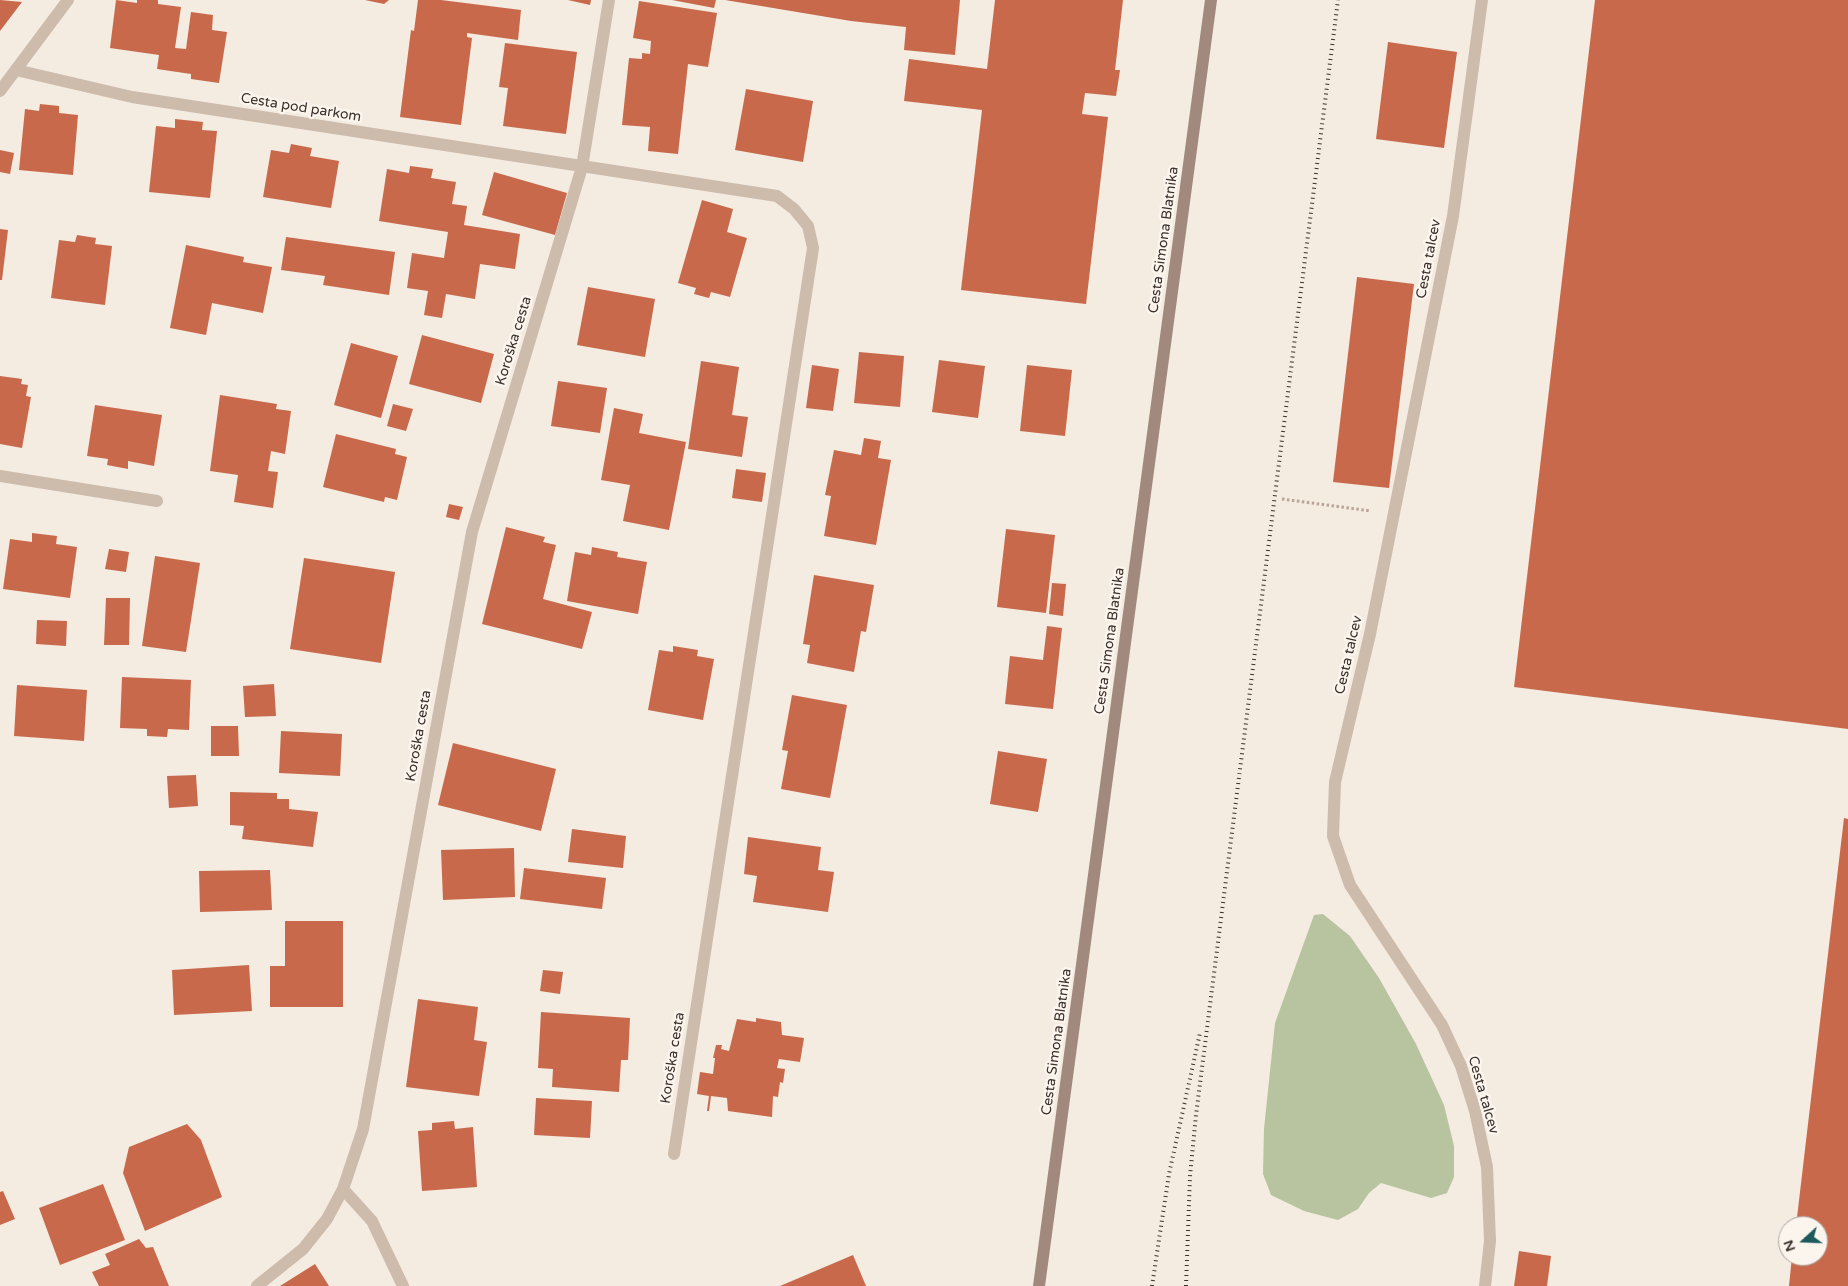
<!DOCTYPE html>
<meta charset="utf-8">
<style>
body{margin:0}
#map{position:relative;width:1848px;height:1286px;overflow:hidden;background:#f4ebe1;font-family:"Varela Round",sans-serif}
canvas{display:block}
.north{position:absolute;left:1778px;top:1216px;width:50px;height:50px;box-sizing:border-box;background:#fbf5ee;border:1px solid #aea6a0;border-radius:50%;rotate:250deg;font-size:14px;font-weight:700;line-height:20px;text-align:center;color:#3b302b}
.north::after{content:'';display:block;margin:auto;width:18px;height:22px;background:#1f5a5e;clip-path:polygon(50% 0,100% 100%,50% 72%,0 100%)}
</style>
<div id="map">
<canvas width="1848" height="1286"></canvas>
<div class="north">N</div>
</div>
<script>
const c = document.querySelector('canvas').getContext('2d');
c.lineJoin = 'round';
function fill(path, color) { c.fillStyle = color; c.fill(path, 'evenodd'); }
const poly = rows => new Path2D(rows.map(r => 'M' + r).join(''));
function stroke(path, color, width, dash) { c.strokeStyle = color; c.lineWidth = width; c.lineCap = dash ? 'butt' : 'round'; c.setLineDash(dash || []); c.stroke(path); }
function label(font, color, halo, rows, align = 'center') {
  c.font = font + ' "Varela Round",sans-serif'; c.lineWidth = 5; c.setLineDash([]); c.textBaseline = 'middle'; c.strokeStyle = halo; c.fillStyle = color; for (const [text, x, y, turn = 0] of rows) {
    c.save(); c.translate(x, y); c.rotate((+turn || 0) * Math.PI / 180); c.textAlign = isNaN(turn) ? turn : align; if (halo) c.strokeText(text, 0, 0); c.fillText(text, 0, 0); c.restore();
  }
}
fill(poly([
 [1323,914,1350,936,1379,978,1416,1044,1444,1105,1454,1146,1454,1177,1447,1193,1431,1198,1381,1183,1369,1193,1358,1209,1338,1220,1304,1211,1271,1195,1263,1174,1264,1129,1275,1023,1314,915]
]), '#b8c4a0');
fill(poly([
 [0,0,22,2,0,31],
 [116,0,137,3,137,0,158,0,158,4,181,7,175,48,186,49,191,12,213,15,212,30,227,32,219,83,191,79,191,74,157,69,159,55,110,48],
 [365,0,389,0,384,4],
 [418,0,441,0,521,10,518,40,467,33,467,37,472,38,461,125,400,117,411,30,414,31],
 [568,0,591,0,590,5],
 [672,0,716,0,714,8],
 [725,0,960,0,955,55,904,50,906,27,851,21],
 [995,0,1123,0,1115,70,1120,70,1116,96,1085,93,1082,114,1108,117,1086,304,961,290,982,110,904,101,909,59,987,69],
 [1595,0,1848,0,1848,729,1514,687],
 [639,1,717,13,708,67,688,64,678,154,648,151,650,127,622,125,629,58,642,59,642,53,650,54,651,41,633,38],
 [1388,42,1457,52,1444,148,1376,139],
 [505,43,577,52,566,134,503,126,508,88,499,87],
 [746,89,813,101,803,162,735,150],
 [40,104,59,106,59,113,78,115,73,175,19,170,25,109,39,111],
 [175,119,203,122,202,130,217,131,210,198,149,192,156,126,175,128],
 [291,144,312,148,310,156,339,161,331,208,263,197,271,150,289,153],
 [0,150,14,153,10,174,0,172],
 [410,166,433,169,431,178,456,182,452,204,467,206,464,225,520,234,515,269,480,264,475,299,446,294,442,318,424,315,428,291,407,288,412,253,444,258,448,232,379,221,387,169,409,173],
 [494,172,567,193,555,235,482,215],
 [702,200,733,209,727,232,747,238,730,297,711,292,709,298,694,294,696,288,678,283],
 [0,229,8,230,2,280,0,280],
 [77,235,96,238,95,244,112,246,105,305,51,298,59,240,75,242],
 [286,237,395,252,389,295,323,285,325,276,281,270],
 [186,245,244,257,243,262,272,267,263,313,212,303,206,335,170,328],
 [1357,277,1414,284,1389,488,1333,482],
 [588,287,655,299,645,357,577,345],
 [422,335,494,354,481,403,409,384],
 [351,343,398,356,381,418,334,405],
 [859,352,904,356,900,407,854,403],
 [939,360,985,366,978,418,932,412],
 [701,361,739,367,732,415,748,417,742,457,688,449],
 [812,365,839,369,833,411,806,408],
 [1027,365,1072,370,1065,436,1020,431],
 [0,376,22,379,21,384,28,385,26,396,31,397,22,448,0,444],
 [558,381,607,388,600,433,551,426],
 [220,395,277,404,276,409,291,411,285,454,271,451,268,471,278,472,273,508,234,502,238,475,210,471],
 [393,404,413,409,406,431,387,426],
 [95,405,162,415,154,466,128,461,128,469,107,465,108,459,87,456],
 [614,408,643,414,639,433,686,442,669,530,623,521,630,485,601,480],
 [336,434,396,449,395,454,407,457,397,500,385,497,384,502,323,487],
 [864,438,881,441,878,458,891,460,876,545,824,536,831,496,825,495,834,450,861,455],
 [736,469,766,473,762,502,732,498],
 [449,504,463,507,459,520,446,517],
 [506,527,545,537,543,542,556,545,543,599,592,612,582,649,482,624],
 [1006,529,1055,535,1046,613,997,607],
 [32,533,57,536,56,544,77,547,70,598,3,589,10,539,32,542],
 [592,547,618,552,617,557,647,562,638,614,567,601,575,552,591,555],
 [109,549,129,552,126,572,105,569],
 [155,556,200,563,186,652,142,646],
 [304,558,395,572,381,663,290,649],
 [814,575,874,585,866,632,861,631,854,672,807,663,810,645,803,644],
 [1052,583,1066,584,1063,616,1049,614],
 [106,598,130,598,129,645,104,645],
 [37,620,67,621,66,646,36,644],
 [1047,626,1062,628,1053,709,1005,704,1010,656,1043,660],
 [673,646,698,650,697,656,714,659,703,720,648,710,659,650,673,652],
 [122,677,191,680,189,730,168,729,167,737,147,736,147,729,120,728],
 [274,684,276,716,245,717,243,686],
 [17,685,87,690,84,741,14,736],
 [792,695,847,705,830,798,781,789,788,751,782,750],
 [211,726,238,726,239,756,211,756],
 [281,731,342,734,340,776,279,773],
 [453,743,556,769,541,831,438,805],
 [998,751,1047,759,1038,812,990,804],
 [196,775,198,806,169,808,167,776],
 [230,792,277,793,277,799,289,799,289,809,318,812,313,847,242,839,244,826,230,825],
 [1844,818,1848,819,1848,1286,1789,1286,1792,1256,1818,1256,1818,1226,1796,1226],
 [572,829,626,836,623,868,568,862],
 [748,837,821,847,818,870,834,872,828,912,753,902,757,876,744,874],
 [514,848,515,897,443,900,441,850],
 [524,868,606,878,602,909,520,899],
 [270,870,272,910,200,912,199,871],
 [285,921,343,921,343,1007,270,1007,270,966,285,966],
 [249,965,252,1011,174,1015,172,970],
 [543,970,563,972,560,994,540,991],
 [418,999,478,1007,474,1040,487,1042,479,1096,406,1087],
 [541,1012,630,1018,628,1060,621,1060,619,1092,552,1087,553,1069,538,1068],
 [756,1018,781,1022,782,1035,804,1038,800,1062,779,1059,777,1068,785,1069,783,1083,780,1082,778,1097,773,1096,772,1117,728,1111,727,1098,711,1096,709,1111,707,1111,709,1096,697,1094,700,1072,713,1074,715,1058,713,1058,716,1045,722,1045,721,1049,729,1051,737,1019,756,1022],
 [536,1098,592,1101,590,1138,534,1135],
 [454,1121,455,1129,473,1127,477,1187,422,1191,418,1131,432,1130,432,1123],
 [187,1124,201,1140,222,1197,145,1231,123,1173,129,1147],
 [103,1184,125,1240,60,1265,39,1208],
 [3,1191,15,1219,0,1225,0,1192],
 [139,1239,146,1248,153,1247,169,1286,99,1286,92,1272,110,1265,105,1254],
 [1519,1251,1551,1256,1547,1286,1514,1286],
 [853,1255,866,1286,780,1286],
 [315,1264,329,1286,280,1286]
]), '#c8694b');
stroke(poly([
 [1282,499,1371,511]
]), '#b9a596', 3, [2.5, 2.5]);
stroke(poly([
 [1482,0,1453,216,1370,634,1335,782,1333,836,1350,885,1442,1025,1461,1066,1475,1111,1487,1167,1490,1241,1485,1286],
 [16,70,132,97,777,196,794,209,808,226,813,248,674,1154],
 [0,91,68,0],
 [0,476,157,501],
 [343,1189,372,1221,403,1286],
 [257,1286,303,1249,327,1219,343,1189,363,1129,472,532,582,167,609,0]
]), '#cdbbac', 12);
stroke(poly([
 [1039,1286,1211,0]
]), '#a18a7d', 12);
stroke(poly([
 [1152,1286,1169,1174,1200,1033],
 [1186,1286,1190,1176,1196,1115,1338,0]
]), '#3b302b', 4, [1, 4]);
label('14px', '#3b302b', '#fbf5ee', [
 ["Cesta pod parkom",301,108,9],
 ["Cesta Simona Blatnika",1164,240,-82],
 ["Cesta talcev",1429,259,-79],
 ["Koroška cesta",514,341,-73],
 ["Cesta Simona Blatnika",1110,641,-82],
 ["Cesta talcev",1349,655,-77],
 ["Koroška cesta",419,736,-80],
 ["Cesta Simona Blatnika",1057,1042,-82],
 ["Koroška cesta",673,1058,-81],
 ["Cesta talcev",1483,1095,74]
]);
</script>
